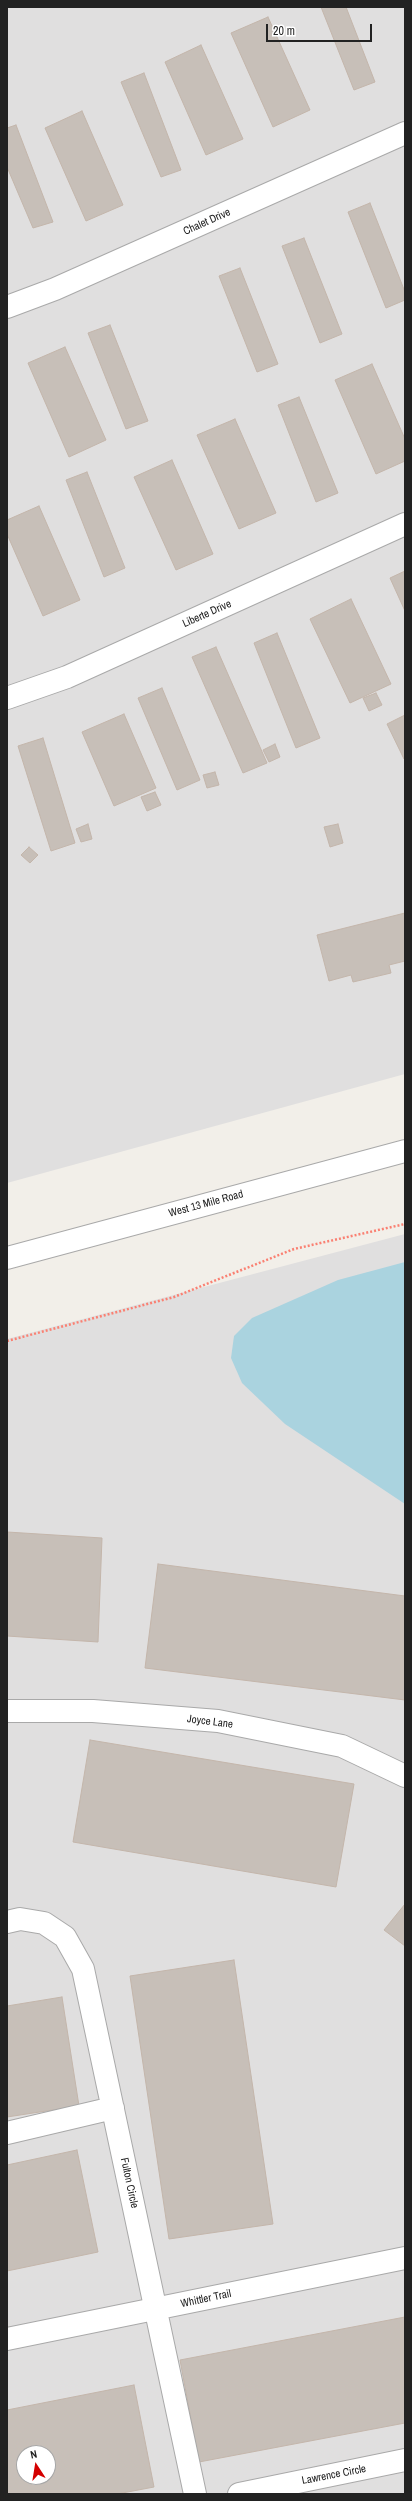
<!DOCTYPE html>
<style>
body{margin:0}
#map{position:relative;width:412px;height:2501px;overflow:hidden;background:#f2efe9;font-family:"Archivo Narrow",sans-serif}
canvas{display:block}
.frame{position:absolute;inset:0;border:8px solid #222;pointer-events:none}
.north{position:absolute;left:16px;top:2445px;width:40px;height:40px;box-sizing:border-box;background:#fff;border:1px solid #a7a7a7;border-radius:50%;rotate:348deg;font-size:11px;font-weight:700;line-height:16px;text-align:center;color:#222}
.north::after{content:'';display:block;margin:auto;width:14px;height:18px;background:#d40000;clip-path:polygon(50% 0,100% 100%,50% 72%,0 100%)}
.scale{position:absolute;left:266px;top:24px;width:106px;height:18px;box-sizing:border-box;border:2px solid #222;border-top:0;padding-left:5px;font-size:12px;line-height:14px;white-space:nowrap;color:#222;-webkit-text-stroke:3px #fff;paint-order:stroke}
</style>
<div id="map">
<canvas width="412" height="2501"></canvas>
<div class="frame"></div>
<div class="north">N</div>
<div class="scale">20 m</div>
</div>
<script>
const c = document.querySelector('canvas').getContext('2d');
c.lineJoin = 'round';
function fill(path, color) { c.fillStyle = color; c.fill(path, 'evenodd'); }
const poly = rows => new Path2D(rows.map(r => 'M' + r).join(''));
function stroke(path, color, width, dash) { c.strokeStyle = color; c.lineWidth = width; c.lineCap = dash ? 'butt' : 'round'; c.setLineDash(dash || []); c.stroke(path); }
function label(font, color, halo, rows, align = 'center') {
  c.font = font + ' "Archivo Narrow",sans-serif'; c.lineWidth = 3; c.setLineDash([]); c.textBaseline = 'middle'; c.strokeStyle = halo; c.fillStyle = color; for (const [text, x, y, turn = 0] of rows) {
    c.save(); c.translate(x, y); c.rotate((+turn || 0) * Math.PI / 180); c.textAlign = isNaN(turn) ? turn : align; if (halo) c.strokeText(text, 0, 0); c.fillText(text, 0, 0); c.restore();
  }
}
fill(poly([
 [7,7,405,7,405,1074,7,1183],
 [405,1234,405,2494,7,2494,7,1339],
 [24,2453,48,2453,48,2477,24,2477]
]), '#e0dfdf');
fill(poly([
 [405,1262,405,1504,285,1424,242,1383,231,1358,234,1336,252,1318,338,1280]
]), '#aad3df');
const building = poly([
 [321,7,346,7,375,82,354,90,321,7],
 [268,17,310,110,273,127,231,33,268,17],
 [201,45,243,139,206,155,165,62,201,45],
 [144,73,181,170,161,177,121,82,144,73],
 [82,111,123,205,86,221,45,128,82,111],
 [16,125,53,222,33,228,7,167,7,128,16,125],
 [370,203,405,292,405,300,386,308,348,212,370,203],
 [304,238,342,334,320,343,282,246,304,238],
 [240,268,278,364,257,372,219,276,240,268],
 [110,325,148,421,126,429,88,333,110,325],
 [65,347,106,440,69,457,28,363,65,347],
 [372,364,405,439,405,461,376,474,335,380,372,364],
 [299,397,338,493,316,502,278,405,299,397],
 [235,419,276,513,239,529,197,435,235,419],
 [172,460,213,554,176,570,134,477,172,460],
 [87,472,125,568,104,577,66,480,87,472],
 [39,506,80,600,43,616,7,534,7,520,39,506],
 [405,571,405,611,390,578,405,571],
 [351,599,391,684,350,703,310,619,351,599],
 [277,633,320,738,296,748,254,643,277,633],
 [216,647,267,763,243,773,192,657,216,647],
 [162,688,200,780,177,790,138,698,162,688],
 [376,693,382,705,369,711,363,698,376,693],
 [124,714,156,788,114,806,82,732,124,714],
 [405,715,405,759,404,759,387,724,405,715],
 [43,738,75,843,51,851,18,746,43,738],
 [275,744,280,757,269,762,263,750,275,744],
 [215,772,219,785,207,788,203,775,215,772],
 [155,792,161,805,147,811,141,797,155,792],
 [88,824,92,839,81,842,76,829,88,824],
 [338,824,343,843,330,847,324,827,338,824],
 [29,847,38,855,30,863,21,855,29,847],
 [405,913,405,961,389,965,391,973,353,982,351,975,329,981,317,935,405,913],
 [7,1532,102,1538,98,1642,7,1636,7,1532],
 [158,1564,405,1596,405,1700,145,1668,158,1564],
 [90,1740,354,1784,336,1887,73,1842,90,1740],
 [405,1904,405,1946,384,1930,405,1904],
 [234,1960,273,2224,169,2239,130,1976,234,1960],
 [62,1997,79,2106,7,2117,7,2006,62,1997],
 [77,2150,98,2252,7,2271,7,2165,77,2150],
 [405,2317,405,2423,199,2462,180,2360,405,2317],
 [134,2385,154,2487,117,2494,7,2494,7,2410,134,2385],
 [24,2453,48,2453,48,2477,24,2477,24,2453]
]);
fill(building, '#c7bfb8');
stroke(building, '#c4b6ab', 1);
const minor = poly([
 [7,307,55,289,405,133],
 [7,698,67,677,405,524],
 [7,1258,405,1151],
 [7,1711,93,1711,218,1721,342,1746,405,1776],
 [7,1922,20,1919,44,1923,65,1937,83,1969,195,2494],
 [7,2133,113,2108],
 [7,2339,405,2258],
 [239,2494,405,2460]
]);
stroke(minor, '#a9a9a9', 24);
stroke(poly([
 [7,1341,174,1297,294,1249,405,1224]
]), '#fa8072', 2.5, [2, 2]);
stroke(minor, '#fff', 22);
label('11px', '#222', '#fff', [
 ["Chalet Drive",207,222,-24],
 ["Liberte Drive",207,614,-24],
 ["West 13 Mile Road",206,1204,-15],
 ["Joyce Lane",210,1722,7],
 ["Fulton Circle",129,2183,78],
 ["Whittler Trail",206,2299,-12],
 ["Lawrence Circle",334,2475,-11]
]);
</script>
